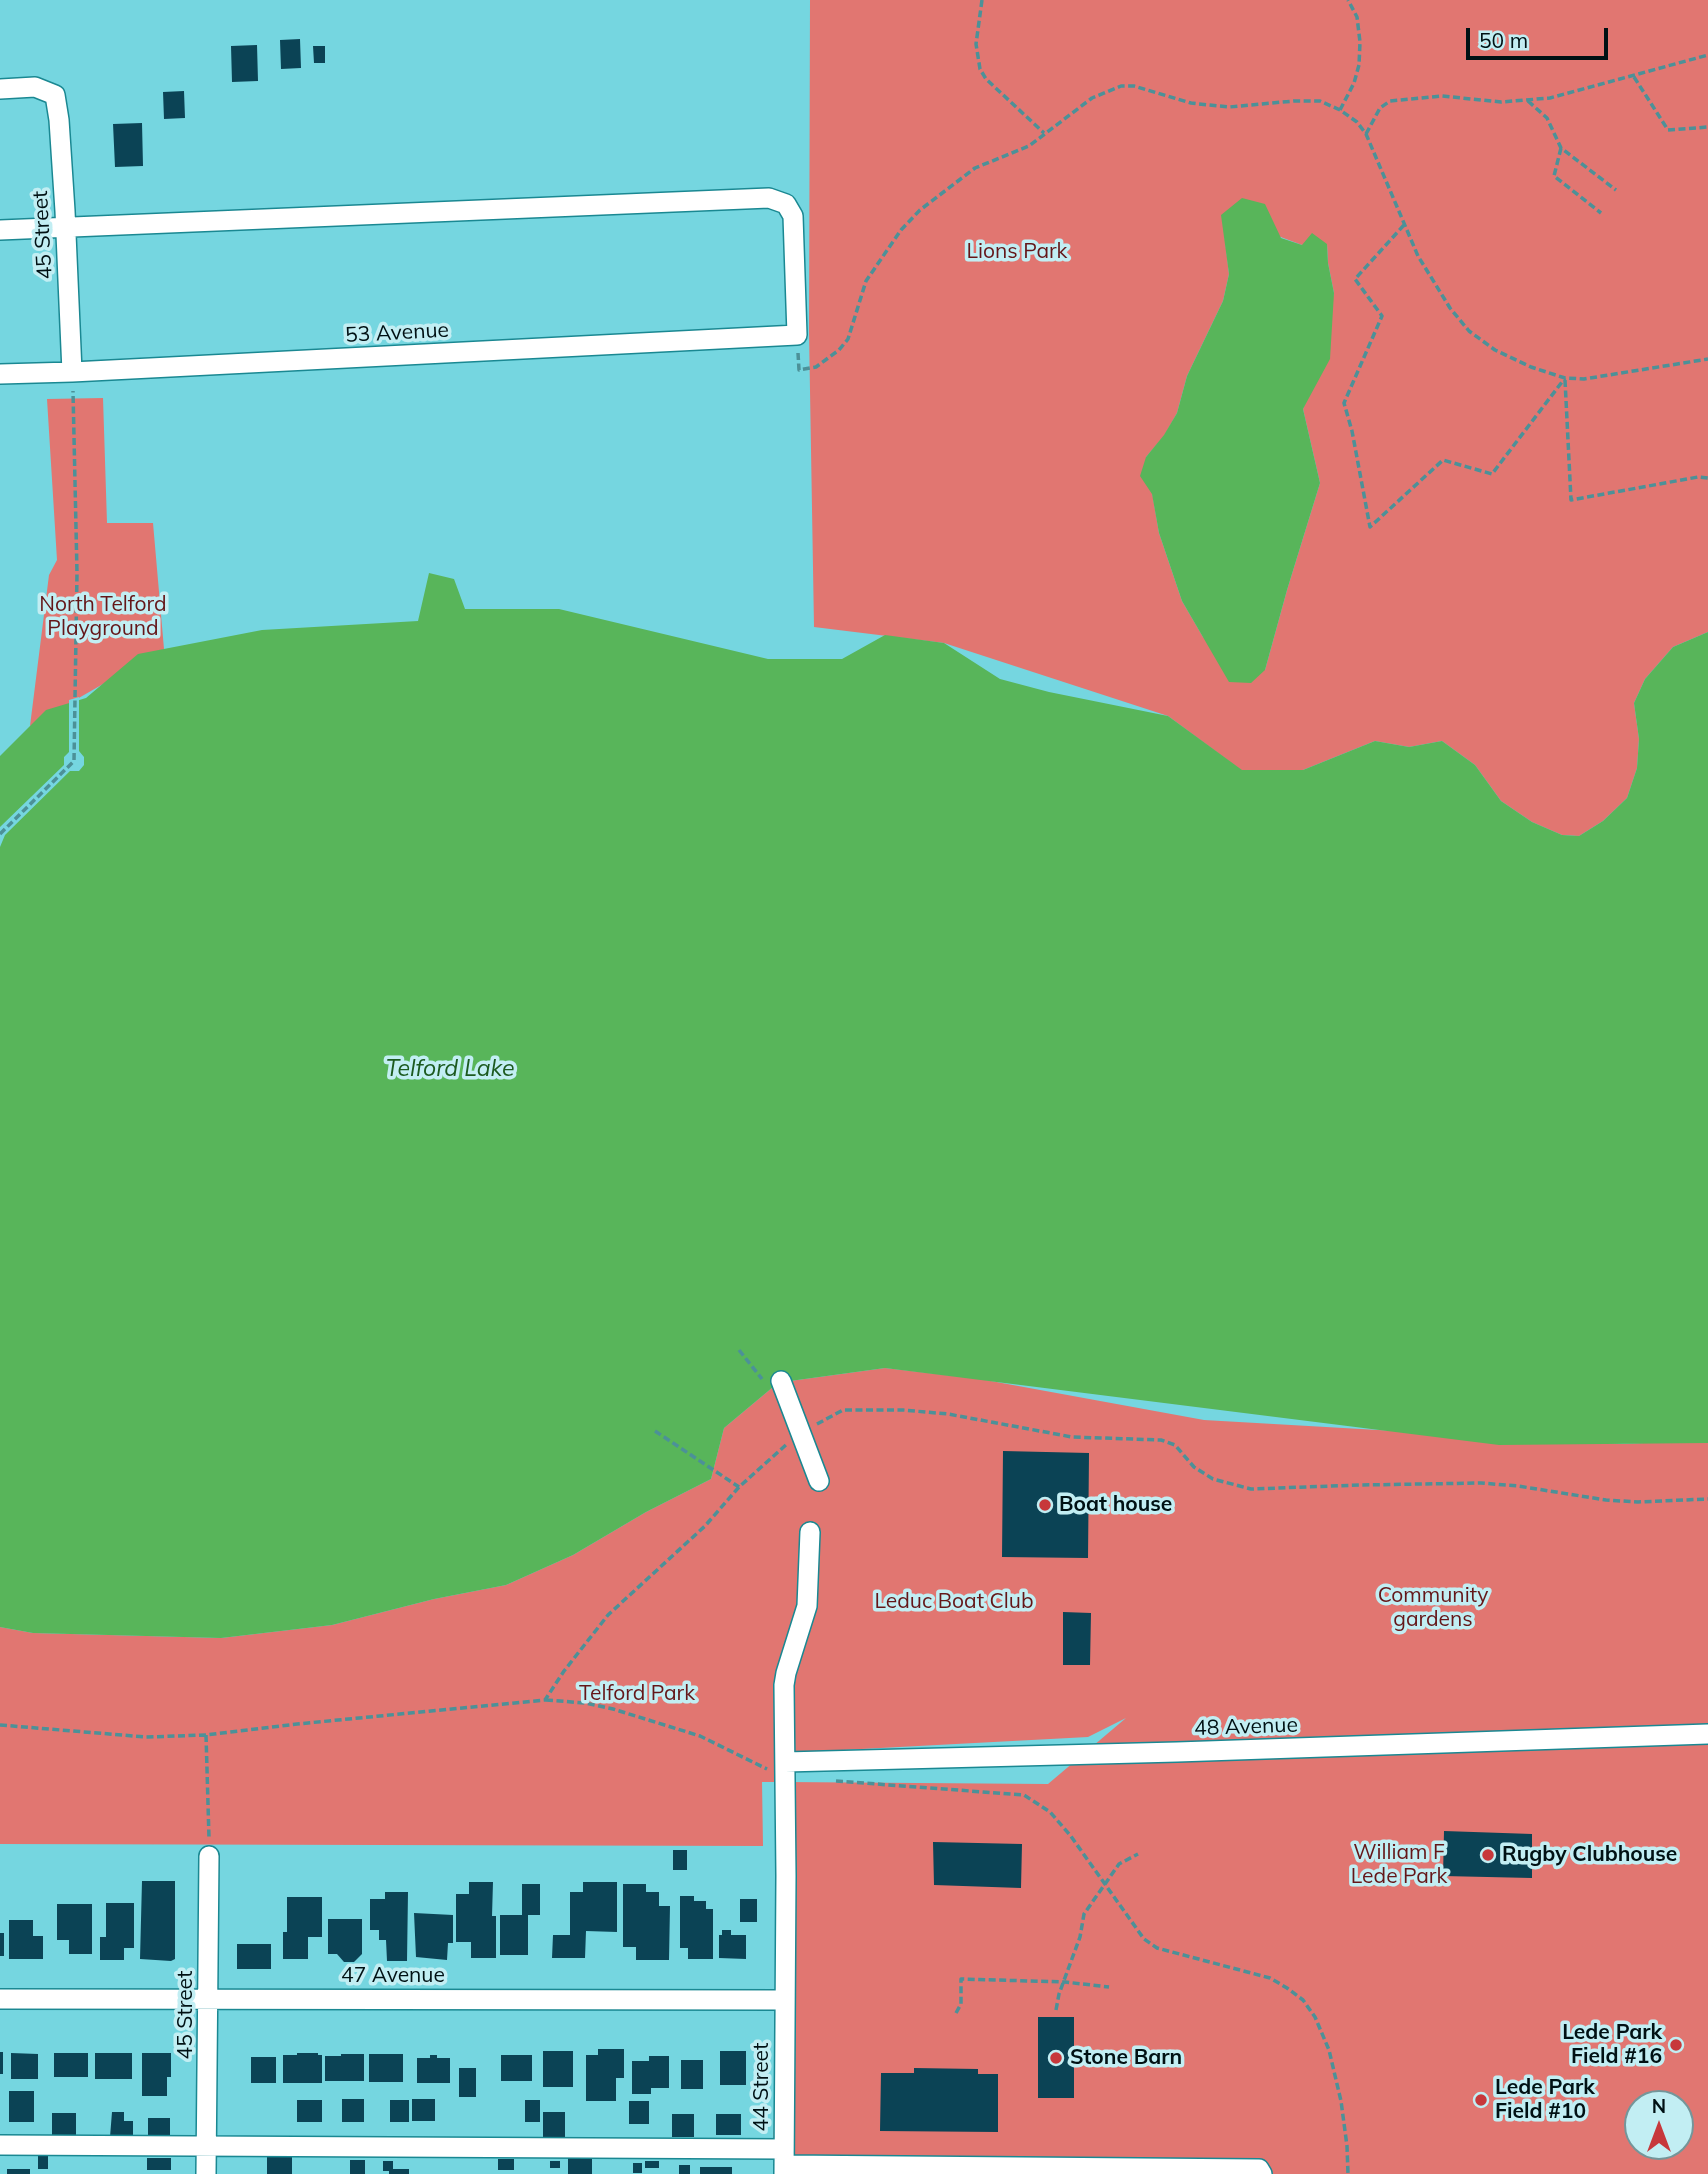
<!DOCTYPE html>
<style>
body{margin:0}
#map{position:relative;width:1708px;height:2174px;overflow:hidden;background:#75d6e0;font-family:Mulish,sans-serif}
canvas{display:block}
.north{position:absolute;left:1624px;top:2090px;width:70px;height:70px;box-sizing:border-box;background:#c2eef3;border:2px solid #74969a;border-radius:50%;rotate:0deg;font-size:19px;font-weight:700;line-height:28px;text-align:center;color:#001114}
.north::after{content:'';display:block;margin:auto;width:24px;height:32px;background:#c7383b;clip-path:polygon(50% 0,100% 100%,50% 72%,0 100%)}
.scale{position:absolute;left:1466px;top:28px;width:142px;height:32px;box-sizing:border-box;border:4px solid #001114;border-top:0;padding-left:9px;font-size:21px;line-height:24px;white-space:nowrap;color:#001114;-webkit-text-stroke:5px #c2eef3;paint-order:stroke}
</style>
<div id="map">
<canvas width="1708" height="2174"></canvas>
<div class="north">N</div>
<div class="scale">50 m</div>
</div>
<script>
const c = document.querySelector('canvas').getContext('2d');
c.lineJoin = 'round';
function fill(path, color) { c.fillStyle = color; c.fill(path, 'evenodd'); }
const poly = rows => new Path2D(rows.map(r => 'M' + r).join(''));
function stroke(path, color, width, dash) { c.strokeStyle = color; c.lineWidth = width; c.lineCap = dash ? 'butt' : 'round'; c.setLineDash(dash || []); c.stroke(path); }
function label(font, color, halo, rows, align = 'center') {
  c.font = font + ' Mulish,sans-serif'; c.lineWidth = 7; c.setLineDash([]); c.textBaseline = 'middle'; c.strokeStyle = halo; c.fillStyle = color; for (const [text, x, y, turn = 0] of rows) {
    c.save(); c.translate(x, y); c.rotate((+turn || 0) * Math.PI / 180); c.textAlign = isNaN(turn) ? turn : align; if (halo) c.strokeText(text, 0, 0); c.fillText(text, 0, 0); c.restore();
  }
}
fill(poly([
 [810,0,1708,0,1708,632,1673,647,1645,679,1634,703,1639,739,1637,768,1627,798,1603,821,1579,836,1562,835,1532,822,1501,801,1475,765,1442,741,1409,747,1375,741,1303,770,1241,770,1168,716,944,643,814,627,809,331],
 [1222,215,1302,245,1327,244,1328,263,1334,293,1309,394,1303,409,1320,483,1287,590,1265,670,1203,637,1182,601,1159,533,1146,457,1164,436,1177,413,1187,376,1223,301,1229,274],
 [103,398,107,523,153,523,164,649,30,726,49,575,57,560,47,399],
 [885,1368,980,1379,1204,1420,1622,1444,1708,1440,1708,2174,1109,2174,773,2156,784,1782,762,1782,763,1846,0,1844,0,1627,33,1633,221,1638,332,1625,434,1599,506,1585,573,1555,646,1512,711,1479,724,1428,773,1387,790,1381],
 [1126,1718,1048,1784,785,1782,786,1753,1088,1737],
 [1638,2104,1680,2104,1680,2146,1638,2146]
]), '#e17671');
fill(poly([
 [1242,198,1265,204,1281,238,1302,245,1312,233,1327,244,1328,263,1334,293,1330,359,1303,409,1320,483,1287,590,1265,670,1251,683,1229,682,1182,601,1159,533,1152,494,1140,476,1146,457,1164,435,1177,413,1187,376,1223,301,1229,274,1221,215],
 [429,573,454,579,465,609,559,609,768,659,842,659,885,635,944,643,1000,679,1049,692,1168,716,1242,770,1303,770,1375,741,1409,747,1442,741,1475,765,1501,801,1532,822,1562,835,1579,836,1603,821,1627,798,1637,768,1639,739,1634,703,1645,679,1673,647,1708,632,1708,1443,1499,1445,885,1368,790,1381,773,1387,724,1428,711,1479,646,1512,573,1555,506,1585,434,1599,332,1625,221,1638,33,1633,0,1627,0,756,46,710,86,698,138,654,262,630,418,621]
]), '#58b55a');
fill(poly([
 [79,697,79,751,84,757,84,765,79,771,70,771,5,835,0,847,0,827,64,765,64,757,69,752,69,700]
]), '#75d6e0');
fill(poly([
 [300,39,301,68,281,69,280,40],
 [257,45,258,81,232,82,231,46],
 [313,46,325,46,325,63,314,63],
 [184,91,185,118,164,119,163,92],
 [142,123,143,166,115,167,113,124],
 [1003,1451,1089,1453,1088,1558,1002,1557],
 [1063,1612,1091,1613,1090,1665,1063,1665],
 [1444,1831,1532,1834,1532,1878,1443,1876],
 [933,1842,1022,1844,1021,1888,934,1885],
 [673,1850,687,1850,687,1870,673,1870],
 [142,1881,175,1881,175,1959,171,1961,140,1959],
 [469,1882,493,1882,492,1916,496,1916,496,1958,471,1958,471,1942,456,1942,456,1894,469,1894],
 [583,1882,617,1882,617,1932,586,1931,585,1958,552,1958,553,1935,570,1935,570,1892,583,1892],
 [522,1884,540,1884,540,1915,528,1915,528,1955,500,1955,500,1915,522,1915],
 [623,1884,646,1884,646,1892,659,1892,659,1906,670,1906,669,1960,636,1960,636,1947,623,1947],
 [385,1892,408,1892,407,1961,387,1961,386,1940,379,1940,379,1930,370,1930,370,1899,385,1899],
 [680,1896,694,1896,694,1901,706,1901,706,1909,713,1909,713,1959,688,1959,688,1948,680,1948],
 [287,1897,322,1897,322,1937,308,1937,308,1959,283,1959,283,1932,287,1932],
 [740,1899,757,1899,757,1922,740,1922],
 [106,1903,134,1903,134,1948,124,1948,124,1960,100,1960,100,1937,106,1937],
 [57,1904,92,1904,92,1954,69,1954,69,1940,57,1940],
 [414,1913,453,1915,453,1943,448,1943,447,1960,416,1957],
 [328,1919,362,1919,362,1954,354,1962,344,1962,337,1954,328,1954],
 [9,1920,33,1920,33,1936,43,1936,43,1959,9,1959],
 [722,1930,731,1930,731,1935,746,1935,746,1959,719,1958,719,1935,722,1935],
 [0,1933,4,1933,4,1956,0,1956],
 [237,1944,271,1944,271,1969,237,1969],
 [1038,2017,1074,2017,1074,2098,1038,2098],
 [598,2049,624,2049,624,2078,616,2078,616,2101,586,2101,586,2055,598,2055],
 [543,2051,573,2051,573,2087,543,2087],
 [720,2051,746,2051,746,2085,720,2085],
 [0,2052,3,2052,3,2074,0,2074],
 [11,2053,38,2054,38,2079,11,2079],
 [54,2053,88,2053,88,2077,54,2077],
 [95,2053,132,2053,132,2079,95,2079],
 [142,2053,171,2053,171,2077,167,2077,167,2096,142,2096],
 [297,2053,318,2053,318,2055,322,2055,322,2083,283,2083,283,2055,297,2055],
 [341,2054,364,2054,364,2081,325,2081,325,2056,341,2056],
 [369,2054,403,2054,403,2082,369,2082],
 [430,2055,437,2055,437,2058,450,2058,450,2083,417,2083,417,2058,430,2058],
 [501,2055,532,2055,532,2081,501,2081],
 [649,2056,669,2056,669,2088,651,2088,651,2094,632,2094,632,2061,649,2061],
 [251,2057,276,2057,276,2083,251,2083],
 [681,2060,703,2060,703,2089,681,2089],
 [459,2068,476,2068,476,2097,459,2097],
 [914,2068,978,2069,978,2074,998,2074,998,2132,880,2131,881,2073,914,2073],
 [9,2091,34,2091,34,2122,9,2122],
 [342,2099,364,2099,364,2122,342,2122],
 [412,2099,435,2099,435,2121,412,2121],
 [297,2100,322,2100,322,2122,297,2122],
 [390,2100,409,2100,409,2122,390,2122],
 [525,2100,540,2100,540,2122,525,2122],
 [629,2101,649,2101,649,2124,629,2124],
 [112,2112,124,2112,124,2121,133,2121,133,2138,110,2137],
 [543,2112,565,2112,565,2137,543,2137],
 [52,2113,76,2113,76,2135,52,2135],
 [672,2114,694,2114,694,2137,672,2137],
 [716,2114,741,2114,741,2135,716,2135],
 [148,2118,170,2118,170,2136,148,2136],
 [38,2155,48,2155,48,2169,38,2169],
 [267,2156,292,2156,292,2174,267,2174],
 [568,2156,592,2156,592,2174,568,2174],
 [147,2158,171,2158,171,2170,147,2170],
 [498,2159,514,2159,514,2170,498,2170],
 [350,2160,365,2160,365,2174,350,2174],
 [383,2161,393,2161,393,2169,409,2169,409,2174,389,2174,389,2171,383,2171],
 [550,2161,560,2161,560,2168,550,2168],
 [645,2161,659,2161,659,2168,645,2168],
 [633,2163,642,2163,642,2173,633,2173],
 [679,2165,690,2165,690,2174,679,2174],
 [700,2167,732,2167,732,2174,700,2174],
 [7,2169,30,2169,30,2174,7,2174]
]), '#0b4355');
const minor = poly([
 [0,89,35,87,55,95,59,120,65,211,72,372],
 [0,230,769,198,786,204,793,216,797,335,72,372,0,374],
 [781,1381,819,1481],
 [785,1762,1177,1752,1708,1734],
 [0,1999,785,2000],
 [0,2145,784,2149],
 [784,2165,1259,2169,1262,2174],
 [206,2174,209,1856],
 [784,2174,786,1876,784,1685,786,1673,807,1606,810,1532]
]);
stroke(minor, '#1a8892', 22);
stroke(poly([
 [982,0,976,44,980,69,986,79,1044,133],
 [1634,77,1668,130,1708,127],
 [1528,101,1547,118,1561,148,1616,190],
 [1340,110,1354,83,1359,65,1360,42,1357,17,1348,0],
 [1366,134,1380,108,1390,101,1442,96,1501,102,1550,98,1708,55],
 [1561,148,1554,176,1601,213],
 [1404,225,1355,279,1382,316,1344,403,1352,431,1370,527,1443,460,1492,474,1565,378],
 [798,353,799,370,816,367,839,350,848,339,866,281,901,230,920,210,975,168,1029,146,1092,98,1121,86,1134,86,1191,103,1209,105,1229,107,1294,101,1320,101,1340,110,1357,122,1366,134,1418,256,1450,308,1469,331,1495,350,1531,367,1565,378,1584,379,1708,359],
 [1565,380,1571,500,1698,477,1708,478],
 [0,834,74,761,77,573,73,391],
 [739,1350,762,1379],
 [817,1424,843,1410,903,1410,948,1414,1072,1437,1161,1440,1175,1445,1194,1467,1213,1479,1251,1489,1361,1485,1481,1483,1518,1486,1606,1500,1638,1502,1708,1499],
 [655,1431,739,1487],
 [546,1700,585,1703,613,1709,700,1736,767,1769],
 [0,1725,146,1737,206,1735,297,1724,545,1700,564,1671,608,1615,705,1526,739,1487,787,1444],
 [206,1735,209,1838],
 [836,1781,1024,1795,1050,1812,1070,1835,1144,1939,1157,1948,1270,1978,1287,1988,1303,2000,1315,2017,1329,2050,1341,2101,1347,2146,1348,2174],
 [1056,2010,1059,1994,1080,1937,1084,1914,1119,1864,1138,1854],
 [956,2013,961,2004,961,1979,1065,1982,1109,1987]
]), '#4c9198', 3.5, [7, 3.5]);
stroke(minor, '#fff', 19);
for (const [x, y, r, color] of [
 [1045,1505,7,"#c7383b"],
 [1488,1855,7,"#c7383b"],
 [1676,2045,7,"#c7383b"],
 [1056,2058,7,"#c7383b"],
 [1481,2100,7,"#c7383b"]
]) { const dot = new Path2D(); dot.arc(x, y, r, 0, 2 * Math.PI); c.fillStyle = color; c.fill(dot); stroke(dot, '#c2eef3', 2.5); }
label('21px', '#001114', '#c2eef3', [
 ["45 Street",43,235,-93],
 ["53 Avenue",397,333,-3],
 ["48 Avenue",1246,1727,-2],
 ["47 Avenue",393,1976],
 ["45 Street",186,2015,-90],
 ["44 Street",762,2087,-90]
]);
label('21px', '#641618', '#c2eef3', [
 ["Lions Park",1017,252],
 ["North Telford",103,605],
 ["Playground",103,629],
 ["Community",1433,1596],
 ["gardens",1433,1620],
 ["Leduc Boat Club",954,1602],
 ["Telford Park",637,1694],
 ["William F",1399,1853],
 ["Lede Park",1399,1877]
]);
label('bold 21px', '#001114', '#c2eef3', [
 ["Boat house",1059,1505],
 ["Rugby Clubhouse",1502,1855],
 ["Lede Park",1662,2033,"right"],
 ["Field #16",1662,2057,"right"],
 ["Stone Barn",1070,2058],
 ["Lede Park",1495,2088],
 ["Field #10",1495,2112]
], 'left');
label('italic 23px', '#1c5a1f', '#c2eef3', [
 ["Telford Lake",450,1069]
]);
</script>
